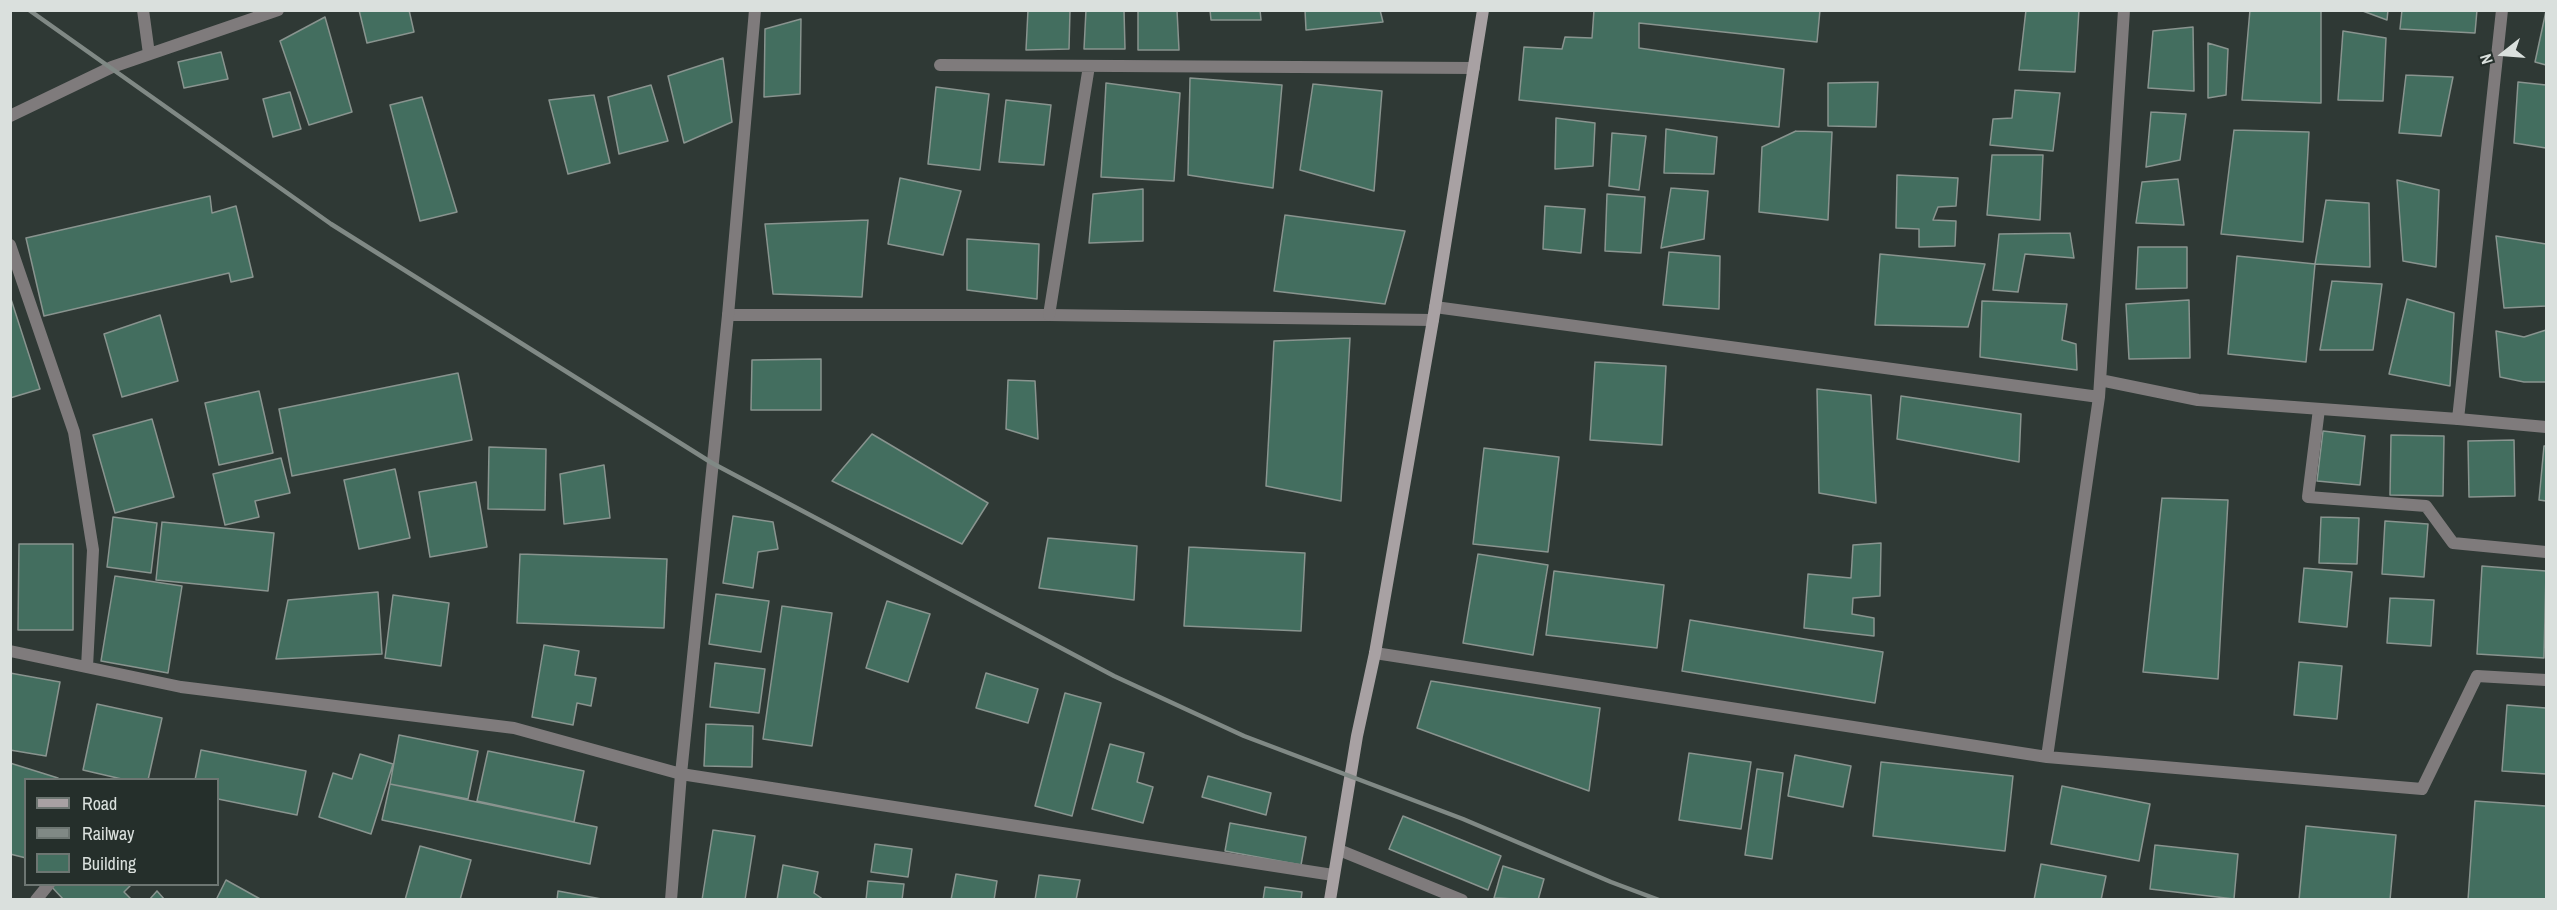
<!DOCTYPE html>
<style>
body{margin:0}
#map{position:relative;width:2557px;height:910px;overflow:hidden;background:#2f3935;font-family:"Archivo Narrow",sans-serif}
canvas{display:block}
.frame{position:absolute;inset:0;border:12px solid #dae0dd;pointer-events:none}
.legend{position:absolute;left:24px;top:778px;width:195px;height:108px;box-sizing:border-box;background:#252f2b;border:2px solid #6d7672;margin:0;padding:8px 10px;list-style:none;font-size:18px;color:#dae0dd}
.legend li{display:flex;align-items:center;gap:12px;height:30px}
.legend b{width:30px;border:2px solid #6d7672}
.north{position:absolute;left:2473px;top:24px;width:60px;height:60px;-webkit-text-stroke:4px #252f2b;paint-order:stroke;rotate:253deg;font-size:16px;font-weight:700;line-height:24px;text-align:center;color:#dae0dd}
.north::after{content:'';display:block;margin:auto;width:21px;height:27px;background:#dae0dd;clip-path:polygon(50% 0,100% 100%,50% 72%,0 100%)}
</style>
<div id="map">
<canvas width="2557" height="910"></canvas>
<div class="frame"></div>
<ul class="legend">
<li><b style="height:8px;background:#a8a1a3"></b>Road</li>
<li><b style="height:8px;background:#808985"></b>Railway</li>
<li><b style="height:16px;background:#436e5f"></b>Building</li>
</ul>
<div class="north">N</div>
</div>
<script>
const c = document.querySelector('canvas').getContext('2d');
c.lineJoin = 'round';
function fill(path, color) { c.fillStyle = color; c.fill(path, 'evenodd'); }
const poly = rows => new Path2D(rows.map(r => 'M' + r).join(''));
function stroke(path, color, width, dash) { c.strokeStyle = color; c.lineWidth = width; c.lineCap = dash ? 'butt' : 'round'; c.setLineDash(dash || []); c.stroke(path); }
const building = poly([
 [359,10,409,10,414,32,367,43,359,10],
 [1028,10,1070,10,1069,49,1026,50,1028,10],
 [1086,10,1124,10,1125,49,1084,49,1086,10],
 [1138,10,1177,10,1179,50,1138,50,1138,10],
 [1210,10,1260,10,1261,20,1211,20,1210,10],
 [1305,10,1380,10,1383,22,1306,30,1305,10],
 [1594,10,1820,10,1817,42,1639,23,1639,48,1784,69,1779,127,1519,100,1524,47,1562,49,1565,37,1592,38,1594,10],
 [2026,10,2079,10,2075,72,2019,70,2026,10],
 [2250,10,2321,10,2321,103,2242,100,2250,10],
 [2360,10,2388,10,2387,20,2360,10],
 [2402,10,2477,10,2475,33,2400,29,2402,10],
 [2546,11,2546,65,2535,62,2546,11],
 [325,17,352,112,309,125,280,41,325,17],
 [801,19,800,94,764,97,765,29,801,19],
 [2193,27,2194,91,2148,88,2153,31,2193,27],
 [2343,31,2386,38,2383,101,2338,100,2343,31],
 [2208,43,2228,49,2226,95,2208,98,2208,43],
 [221,52,228,79,184,88,178,62,221,52],
 [723,58,732,122,684,143,668,76,723,58],
 [2406,75,2453,77,2441,136,2399,133,2406,75],
 [1190,78,1282,85,1273,188,1188,175,1190,78],
 [1878,82,1876,127,1828,126,1828,83,1878,82],
 [2518,82,2546,85,2546,148,2514,143,2518,82],
 [1106,83,1180,93,1174,181,1101,177,1106,83],
 [1313,84,1382,91,1374,191,1300,170,1313,84],
 [651,85,668,141,619,154,608,97,651,85],
 [936,87,989,94,980,170,928,164,936,87],
 [2015,90,2060,93,2053,151,1990,145,1993,119,2012,118,2015,90],
 [290,92,301,129,273,137,263,99,290,92],
 [594,95,610,163,568,174,549,100,594,95],
 [422,97,457,212,420,221,390,105,422,97],
 [1006,100,1051,105,1044,165,999,162,1006,100],
 [2151,112,2186,114,2180,160,2146,167,2151,112],
 [1556,118,1595,123,1593,166,1555,169,1556,118],
 [1666,129,1717,137,1714,174,1664,173,1666,129],
 [2234,130,2309,132,2303,242,2221,234,2234,130],
 [1796,131,1832,132,1828,220,1759,212,1762,147,1796,131],
 [1612,133,1646,136,1639,190,1609,186,1612,133],
 [1992,155,2043,155,2040,220,1987,215,1992,155],
 [1897,175,1958,178,1956,206,1938,207,1933,220,1956,221,1955,246,1919,247,1919,229,1896,228,1897,175],
 [900,178,961,191,943,255,888,244,900,178],
 [2178,179,2184,225,2136,223,2142,182,2178,179],
 [2397,180,2439,190,2436,267,2403,261,2397,180],
 [1671,188,1708,191,1704,239,1661,248,1671,188],
 [1143,189,1143,241,1089,243,1093,194,1143,189],
 [1607,194,1645,197,1641,253,1605,251,1607,194],
 [210,196,212,213,236,206,253,277,231,282,229,273,44,316,26,238,210,196],
 [2326,200,2369,203,2370,267,2315,264,2326,200],
 [1545,206,1585,209,1581,253,1543,249,1545,206],
 [1285,215,1405,231,1385,304,1274,291,1285,215],
 [868,220,862,297,773,294,765,224,868,220],
 [2070,233,2074,258,2025,254,2018,292,1993,290,1999,234,2070,233],
 [2496,236,2546,244,2546,306,2504,308,2496,236],
 [967,239,1039,244,1037,299,967,290,967,239],
 [2138,247,2187,247,2187,288,2136,289,2138,247],
 [1669,252,1720,256,1719,309,1663,305,1669,252],
 [1880,254,1985,264,1968,327,1875,325,1880,254],
 [2237,256,2315,264,2306,362,2228,354,2237,256],
 [2332,281,2382,284,2373,350,2320,350,2332,281],
 [10,296,40,389,10,398,10,296],
 [2407,299,2454,313,2450,386,2389,374,2407,299],
 [2189,300,2190,358,2129,359,2126,304,2189,300],
 [1982,301,2067,304,2062,340,2076,344,2077,370,1980,357,1982,301],
 [160,315,178,381,122,397,104,334,160,315],
 [2546,330,2546,382,2524,382,2500,377,2496,331,2524,337,2546,330],
 [1350,338,1341,501,1266,486,1274,341,1350,338],
 [821,359,821,410,751,410,752,360,821,359],
 [1595,362,1666,366,1662,445,1590,440,1595,362],
 [458,373,472,440,292,476,279,409,458,373],
 [1008,380,1035,381,1038,439,1006,429,1008,380],
 [1817,389,1871,395,1876,503,1819,493,1817,389],
 [259,391,273,453,219,465,205,403,259,391],
 [1901,396,2021,414,2019,462,1897,439,1901,396],
 [152,419,174,497,115,513,93,435,152,419],
 [2323,431,2365,436,2360,485,2317,481,2323,431],
 [872,434,988,503,962,544,832,481,872,434],
 [2391,435,2444,436,2443,496,2390,495,2391,435],
 [2514,440,2515,496,2469,497,2468,441,2514,440],
 [2544,446,2546,446,2546,501,2539,500,2544,446],
 [489,447,546,449,545,510,488,509,489,447],
 [1484,448,1559,457,1548,552,1473,544,1484,448],
 [281,458,290,493,255,501,259,517,225,525,213,474,281,458],
 [604,465,610,518,564,524,560,474,604,465],
 [395,469,410,538,359,549,344,480,395,469],
 [476,482,487,547,430,557,419,492,476,482],
 [2162,498,2228,500,2218,679,2143,672,2162,498],
 [733,516,773,522,778,549,758,552,753,588,723,583,733,516],
 [113,517,157,523,151,573,107,567,113,517],
 [2321,517,2359,518,2357,564,2319,563,2321,517],
 [2385,521,2428,524,2424,577,2382,574,2385,521],
 [162,522,274,533,268,591,156,580,162,522],
 [1048,538,1137,546,1134,600,1039,588,1048,538],
 [1881,543,1880,596,1853,598,1852,614,1874,618,1874,636,1804,628,1808,574,1851,578,1853,545,1881,543],
 [19,544,73,544,73,630,18,630,19,544],
 [1189,547,1305,553,1301,631,1184,626,1189,547],
 [520,554,667,559,664,628,517,623,520,554],
 [1478,554,1548,565,1533,655,1463,643,1478,554],
 [2482,566,2546,571,2544,658,2477,654,2482,566],
 [2304,568,2352,572,2347,627,2299,622,2304,568],
 [1554,571,1664,585,1657,648,1546,635,1554,571],
 [115,576,182,586,168,673,101,661,115,576],
 [378,592,382,654,276,659,288,600,378,592],
 [716,594,769,601,761,652,709,644,716,594],
 [393,595,449,603,441,666,385,658,393,595],
 [2390,598,2434,600,2431,646,2387,643,2390,598],
 [887,601,930,614,908,682,866,668,887,601],
 [782,606,832,613,812,746,763,739,782,606],
 [1690,620,1883,652,1875,703,1682,671,1690,620],
 [544,645,579,651,575,675,596,678,591,706,577,703,573,725,532,717,544,645],
 [2299,662,2342,666,2337,719,2294,715,2299,662],
 [715,663,765,669,759,713,710,707,715,663],
 [10,673,60,682,46,756,10,750,10,673],
 [986,673,1038,689,1028,723,976,708,986,673],
 [1431,681,1600,708,1589,791,1417,728,1431,681],
 [1065,693,1101,703,1072,816,1035,806,1065,693],
 [97,704,162,718,148,780,126,780,83,770,97,704],
 [2507,705,2546,708,2546,774,2502,771,2507,705],
 [706,724,753,726,752,767,704,766,706,724],
 [399,735,478,751,468,799,390,784,399,735],
 [1110,744,1144,753,1137,782,1153,787,1143,823,1092,809,1110,744],
 [201,750,306,771,297,815,218,799,218,780,195,780,201,750],
 [488,751,584,771,574,822,477,801,488,751],
 [1689,753,1751,762,1741,829,1679,820,1689,753],
 [360,754,393,764,371,834,319,817,333,773,352,779,360,754],
 [1795,755,1851,766,1843,807,1788,796,1795,755],
 [1881,762,2013,776,2005,851,1873,836,1881,762],
 [10,763,58,778,26,780,26,858,10,854,10,763],
 [1757,769,1783,773,1772,859,1745,855,1757,769],
 [1208,776,1271,793,1266,815,1202,797,1208,776],
 [390,784,597,827,590,864,382,820,390,784],
 [2062,786,2150,804,2139,861,2051,844,2062,786],
 [2475,801,2546,806,2546,900,2468,900,2475,801],
 [1403,816,1501,856,1488,890,1389,849,1403,816],
 [1230,823,1306,837,1301,865,1225,851,1230,823],
 [2306,826,2396,835,2390,900,2299,900,2306,826],
 [713,830,755,836,745,900,702,900,713,830],
 [875,844,912,849,908,877,871,872,875,844],
 [2155,845,2238,854,2234,899,2150,889,2155,845],
 [420,846,471,860,460,900,405,900,420,846],
 [2041,864,2106,876,2101,900,2034,900,2041,864],
 [783,865,818,872,814,893,824,900,777,900,783,865],
 [1503,866,1544,879,1538,900,1494,898,1503,866],
 [956,874,997,881,994,900,951,900,956,874],
 [1039,875,1080,880,1076,900,1035,900,1039,875],
 [226,880,262,900,216,900,226,880],
 [868,881,904,884,902,900,866,900,868,881],
 [49,884,132,884,124,892,132,900,64,900,49,884],
 [1265,887,1302,892,1301,900,1263,900,1265,887],
 [157,891,165,900,149,900,157,891],
 [558,891,607,900,557,900,558,891]
]);
fill(building, '#436e5f');
stroke(building, '#89948f', 1.5);
stroke(poly([
 [728,315,1049,315,1433,320],
 [2319,409,2308,497,2426,506,2453,543,2546,552],
 [2458,419,2546,427]
]), '#7f7b7c', 12);
stroke(poly([
 [143,10,149,54],
 [940,65,1474,68],
 [10,116,112,67,278,10],
 [10,245,74,432,93,550,87,667],
 [1435,307,2099,397],
 [1049,315,1089,66],
 [2100,380,2198,400,2458,419,2502,10],
 [10,651,181,687,514,728,681,774,1333,875],
 [1375,653,2047,757,2422,789,2477,676,2546,680],
 [2047,757,2099,397,2124,10],
 [1339,850,1462,900],
 [36,900,49,884],
 [671,900,681,774,728,315,755,10]
]), '#7f7b7c', 12);
stroke(poly([
 [1330,900,1357,736,1375,653,1433,320,1483,10]
]), '#a8a1a3', 12);
stroke(poly([
 [29,10,331,224,712,463,1114,676,1244,736,1463,819,1611,882,1659,900]
]), '#808985', 4.5);
</script>
